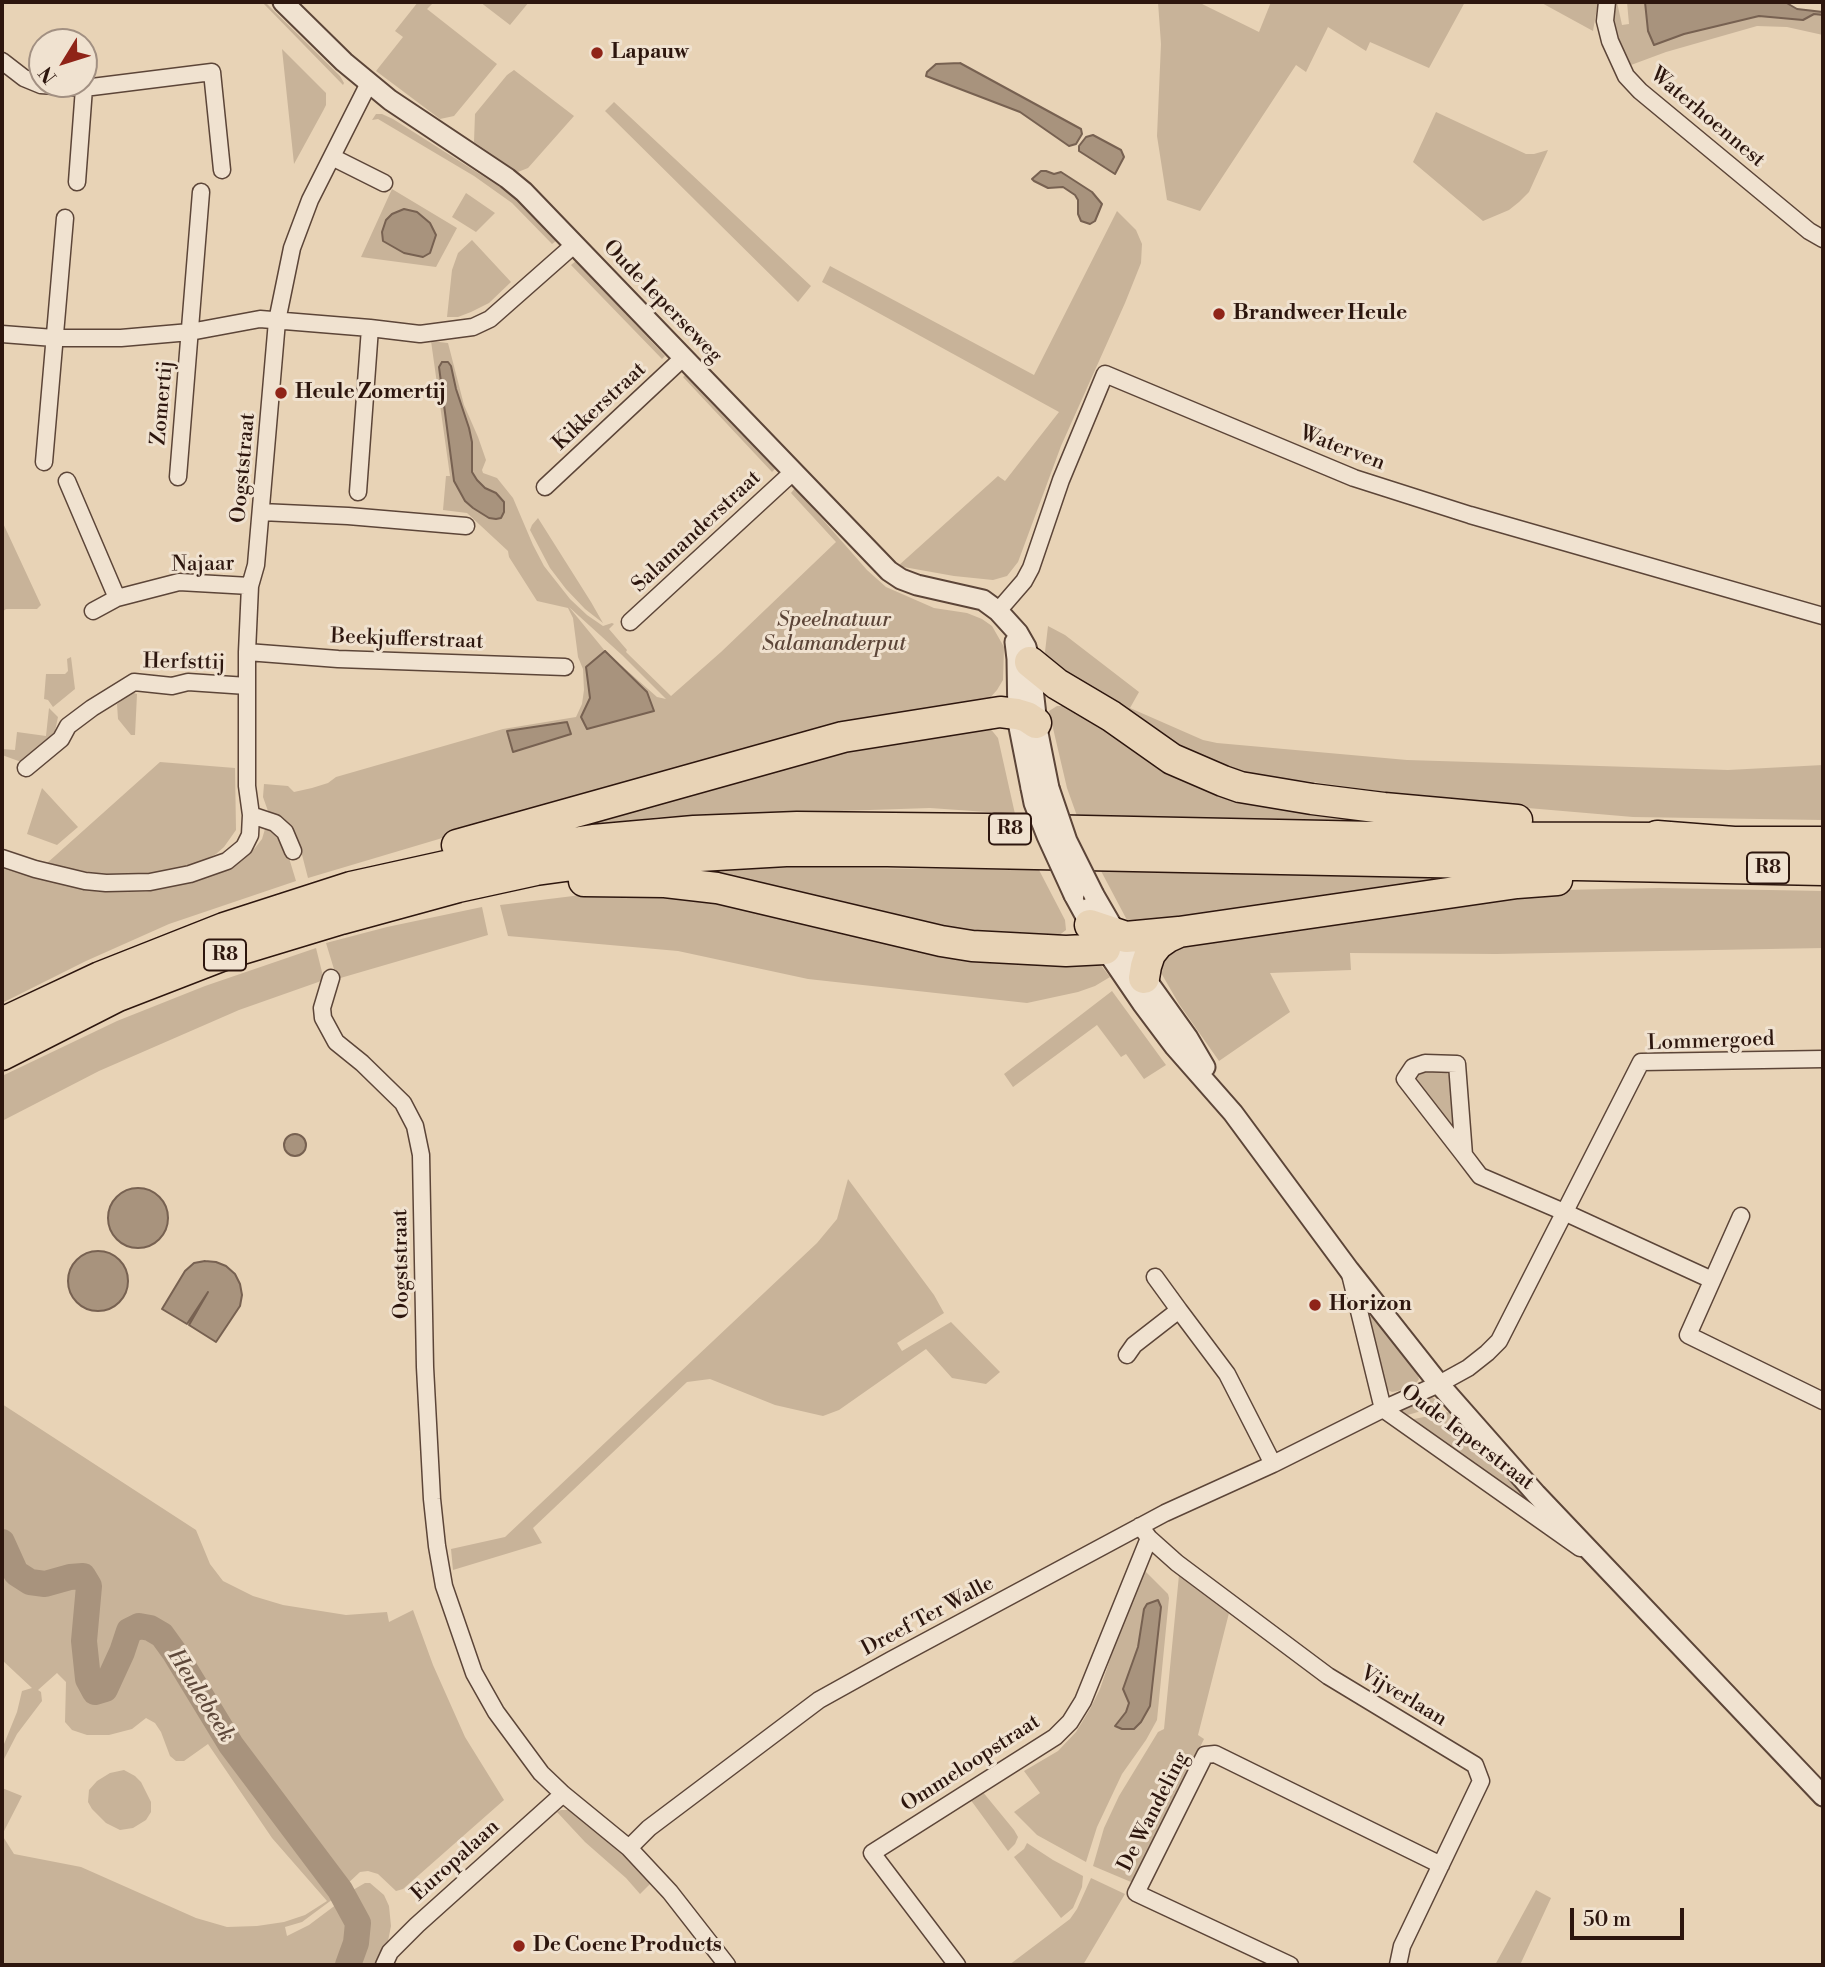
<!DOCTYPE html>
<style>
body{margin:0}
#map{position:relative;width:1825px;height:1967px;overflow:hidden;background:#e8d3b6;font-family:"Libre Bodoni",serif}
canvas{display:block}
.frame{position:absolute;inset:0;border:4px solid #2d160e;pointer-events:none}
.north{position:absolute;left:28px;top:28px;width:70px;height:70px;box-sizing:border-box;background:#f0e2d0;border:2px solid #a29082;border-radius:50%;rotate:232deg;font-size:19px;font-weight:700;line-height:28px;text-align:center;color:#2d160e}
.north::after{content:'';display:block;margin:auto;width:24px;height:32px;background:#8f2418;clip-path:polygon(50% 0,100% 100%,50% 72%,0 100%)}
.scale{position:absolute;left:1570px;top:1908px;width:114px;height:32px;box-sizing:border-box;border:4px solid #2d160e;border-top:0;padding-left:9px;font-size:21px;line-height:24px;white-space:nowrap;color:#2d160e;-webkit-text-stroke:5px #f0e2d0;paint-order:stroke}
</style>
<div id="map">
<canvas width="1825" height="1967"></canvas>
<div class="frame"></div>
<div class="north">N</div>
<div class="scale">50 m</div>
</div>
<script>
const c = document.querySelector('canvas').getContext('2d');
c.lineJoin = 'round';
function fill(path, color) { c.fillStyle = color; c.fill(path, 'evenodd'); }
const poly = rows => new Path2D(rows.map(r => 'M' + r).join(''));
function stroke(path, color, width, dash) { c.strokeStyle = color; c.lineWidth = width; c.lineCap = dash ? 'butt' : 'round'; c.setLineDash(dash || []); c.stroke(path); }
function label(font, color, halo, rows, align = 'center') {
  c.font = font + ' "Libre Bodoni",serif'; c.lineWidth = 6; c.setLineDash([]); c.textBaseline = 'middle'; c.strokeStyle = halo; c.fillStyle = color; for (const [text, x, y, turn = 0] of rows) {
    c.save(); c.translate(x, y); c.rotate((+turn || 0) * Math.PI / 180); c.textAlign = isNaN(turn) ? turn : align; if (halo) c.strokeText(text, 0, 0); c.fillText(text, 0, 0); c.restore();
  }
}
fill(poly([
 [262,2,265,2,340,76,344,83,343,85],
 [418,2,434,2,427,9,497,64,454,116,440,119,376,71,403,37,395,31],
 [480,2,529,2,510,25],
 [1158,2,1198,2,1259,32,1271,2,1465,2,1429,68,1370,42,1366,51,1328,27,1306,72,1296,65,1200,211,1167,200,1157,136,1161,44],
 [1540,2,1598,2,1593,31],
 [1612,2,1617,2,1622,25,1629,24,1627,2,1645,2,1648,31,1654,45,1684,34,1759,16,1803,20,1814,14,1822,14,1823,35,1787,27,1757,26,1666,52,1631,65,1620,42,1613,22],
 [282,49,326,93,326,105,323,111,294,164],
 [514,70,574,116,528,168,518,172,474,142,475,114,507,75],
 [614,102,811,286,798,302,605,111],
 [1436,112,1526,154,1534,154,1548,150,1529,192,1519,202,1509,210,1483,221,1413,162],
 [376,114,382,114,393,119,497,185,518,201,556,241,552,244,512,203,474,176,378,119,372,120],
 [392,189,457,228,436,267,361,257],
 [466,193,495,213,476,232,452,217],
 [1117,211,1136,230,1142,244,1141,263,1125,303,1061,446,1018,562,1007,576,993,580,954,576,898,566,998,476,1005,481,1059,412,822,282,830,266,1034,375],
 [472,240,511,282,489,303,471,312,458,317,447,317,452,270,458,253],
 [576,261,665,356,662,359,571,265],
 [431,341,448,343,464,405,478,437,486,460,482,470,483,473,497,478,513,498,533,545,544,566,570,599,587,615,603,626,612,623,614,624,609,629,627,650,626,652,671,696,721,652,836,542,791,493,795,488,867,570,886,587,934,608,967,613,982,619,992,626,1004,647,1003,680,997,690,988,700,617,786,308,878,301,851,288,828,268,811,263,797,264,784,288,786,294,792,312,788,328,783,336,777,503,729,576,717,582,704,584,690,583,669,578,657,573,618,568,608,537,601,509,557,508,551,467,513,443,510,446,476,450,476],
 [569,607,622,655,666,699,657,697,605,651],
 [686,374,775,469,772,472,683,377],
 [538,518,591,602,603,623,585,609,566,589,550,568,530,530,532,525],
 [2,521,41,605,37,609,6,609,2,612],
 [1048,626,1065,635,1139,692,1130,708,1203,740,1217,743,1407,760,1728,770,1823,765,1823,820,1633,817,1516,807,1408,795,1305,781,1240,774,1203,763,1049,663,1045,652],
 [71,657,75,689,53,707,48,700,44,699,46,674,65,674,68,671,67,659],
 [131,692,137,694,135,735,131,735,118,719,117,704],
 [1057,706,1070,706,1155,759,1492,823,1281,821,1077,816,1067,788,1049,711],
 [49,708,58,717,54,736,24,763,2,755,2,749,15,750,17,732,46,736],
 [989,727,998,738,1015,814,930,808,659,817,489,841,654,794,882,743],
 [160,762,235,768,236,830,224,847,216,854,197,864,153,875,110,876,46,864],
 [42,788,78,827,57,845,27,834],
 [269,827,276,831,286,848,296,881,169,924,86,961,2,1003,2,866,80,889,102,892,146,892,184,882,233,866,255,848,262,839,265,829],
 [764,867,1039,870,1065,920,1066,930,1054,939,1004,940,635,875],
 [1101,871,1512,877,1139,928,1128,922],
 [1660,888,1823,891,1823,948,1496,954,1350,953,1351,970,1270,973,1290,1012,1219,1061,1179,1004,1160,971,1165,949,1561,890],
 [614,891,686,897,1100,964,1110,977,1095,986,1078,992,1027,1003,808,979,678,951,508,936,500,905],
 [482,907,488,935,337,979,326,943,387,927],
 [316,948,324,980,239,1010,99,1071,2,1121,2,1076,117,1021,205,986],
 [1112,991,1166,1065,1144,1079,1126,1054,1121,1057,1097,1025,1013,1087,1004,1074],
 [1442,1068,1454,1080,1458,1135,1419,1083,1415,1085,1411,1080,1417,1070],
 [848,1179,934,1295,944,1313,897,1343,902,1351,951,1322,1000,1372,986,1384,952,1378,926,1349,839,1410,823,1416,775,1405,710,1379,687,1382,533,1528,542,1543,453,1570,451,1549,505,1537,817,1243,837,1219],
 [1372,1316,1417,1374,1419,1379,1415,1385,1398,1391,1392,1392,1386,1389,1368,1319,1369,1317],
 [1424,1397,1432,1397,1441,1404,1439,1406,1397,1418,1398,1411],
 [2,1404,196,1530,210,1564,223,1581,253,1596,283,1605,346,1615,387,1612,389,1622,413,1610,433,1665,465,1737,504,1800,403,1889,396,1891,378,1874,368,1871,360,1872,344,1887,264,1777,261,1779,179,1652,166,1635,153,1623,141,1620,128,1626,123,1631,106,1678,101,1683,98,1682,95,1679,90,1653,96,1591,93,1579,88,1573,81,1572,67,1573,45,1579,27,1576,16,1564,2,1535],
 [1449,1412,1532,1506,1498,1492,1509,1487,1417,1428,1401,1432,1398,1427,1414,1419],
 [2,1559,11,1574,25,1585,34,1588,45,1588,73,1581,79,1585,84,1593,81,1652,87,1696,99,1699,106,1694,130,1644,139,1632,147,1634,156,1638,164,1647,247,1775,337,1896,302,1922,285,1927,287,1936,309,1925,341,1901,351,1925,346,1955,341,1965,2,1965,2,1788,22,1796,2,1835,14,1854,81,1867,196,1918,227,1927,257,1926,284,1922,305,1915,327,1901,272,1838,208,1744,184,1761,176,1761,170,1756,161,1732,155,1723,146,1718,132,1729,109,1735,87,1735,72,1730,65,1722,66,1682,57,1673,38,1690,41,1692,42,1701,17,1734,2,1763,2,1749,17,1712,22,1691,32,1688,2,1660],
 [1145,1571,1168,1594,1169,1598,1157,1720,1146,1740,1122,1774,1097,1827,1086,1862,1037,1835,1014,1812,1040,1793,1024,1771,1058,1751,1076,1732,1090,1709,1100,1689,1129,1604],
 [1160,1607,1150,1706,1115,1726,1126,1712,1129,1703,1123,1689,1138,1647,1142,1617],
 [1179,1575,1229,1613,1198,1735,1204,1739,1138,1874,1131,1882,1093,1866,1104,1828,1119,1796,1158,1732,1164,1729],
 [124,1770,135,1776,141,1782,151,1802,151,1812,146,1820,133,1828,120,1830,106,1823,92,1809,88,1802,89,1790,97,1781,110,1773],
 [982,1791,1014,1830,1018,1837,1015,1844,1008,1851,970,1799],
 [561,1810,570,1810,616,1847,649,1880,650,1884,640,1894,626,1878,585,1842,557,1812],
 [1027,1843,1053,1860,1083,1876,1082,1887,1073,1908,1061,1918,1014,1857,1024,1849],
 [1091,1878,1125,1894,1083,1965,1009,1965,1070,1919,1077,1909],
 [365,1883,370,1883,384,1895,389,1906,391,1926,388,1941,376,1960,375,1965,354,1965,359,1949,359,1919,346,1894],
 [1536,1890,1551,1898,1520,1965,1495,1965]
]), '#c8b399');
const water = poly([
 [1645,2,1785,2,1797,9,1823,12,1823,15,1814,14,1803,20,1759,16,1684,34,1654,45,1648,31,1645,2],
 [960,63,1081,129,1082,134,1076,144,1069,146,1020,112,926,76,927,72,936,64,960,63],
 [1093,135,1121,150,1124,157,1115,174,1079,151,1079,146,1086,137,1093,135],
 [1041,171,1046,171,1054,174,1061,172,1092,192,1102,204,1095,221,1090,224,1081,221,1078,214,1078,200,1075,195,1063,187,1048,188,1034,181,1032,179,1041,171],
 [404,209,417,212,430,223,436,235,430,253,423,257,404,253,383,241,382,232,386,220,392,214,404,209],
 [442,362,448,362,451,366,456,389,469,428,472,442,472,472,477,480,485,488,496,493,504,502,504,512,501,518,496,519,489,518,473,508,465,501,454,481,439,367,442,362],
 [605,651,647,692,654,711,587,729,581,717,590,698,586,667,605,651],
 [567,722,571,734,513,752,507,731,567,722],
 '284 1145a11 11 0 1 1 22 0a11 11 0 1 1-22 0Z',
 '108 1218a30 30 0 1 1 60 0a30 30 0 1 1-60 0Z',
 '68 1281a30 30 0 1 1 60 0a30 30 0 1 1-60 0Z',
 [205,1261,216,1262,226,1266,235,1274,240,1284,242,1295,240,1306,216,1342,189,1325,208,1292,187,1324,162,1309,185,1271,194,1263,205,1261],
 [1158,1600,1161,1607,1150,1706,1141,1722,1134,1729,1122,1729,1115,1726,1126,1712,1129,1703,1123,1689,1138,1647,1144,1609,1147,1604,1158,1600]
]);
fill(water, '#a8937d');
stroke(water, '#776151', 2);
stroke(poly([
 [2,1542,16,1573,30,1582,45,1584,70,1577,83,1576,89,1586,84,1641,88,1679,95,1692,105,1689,122,1652,129,1631,139,1626,150,1628,162,1635,175,1653,231,1745,340,1890,358,1923,356,1943,348,1965]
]), '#a8937d', 26);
const minor = poly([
 [1607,2,1605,21,1610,41,1626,76,1640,91,1809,231,1823,239],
 [2,61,24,78,41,85,84,88,212,72,222,170],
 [332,157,384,183],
 [77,182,84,88],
 [2,334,54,338,121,338,190,332,260,319,370,328,420,334,473,327,490,319,575,244],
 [44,462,65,218],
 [178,477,201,192],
 [67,481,117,598],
 [545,487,684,357],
 [358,492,370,328],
 [261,512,348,516,466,526],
 [93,611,117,598,179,582,250,586],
 [998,611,1024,581,1031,568,1061,480,1105,374,1354,478,1470,515,1823,616],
 [630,622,793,472],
 [247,652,338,659,565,667],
 [26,768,61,739,68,726,92,708,134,682,172,686,188,682,247,686],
 [251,815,275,823,285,832,293,851],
 [2,858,35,869,85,881,106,883,150,882,190,874,227,861,244,847,250,835,251,815,247,786,247,652,250,586,256,565,277,321,292,248,310,200,369,83],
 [331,978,322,1008,323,1018,336,1042,362,1063,403,1103,415,1126,421,1155,425,1367,432,1499,437,1546,444,1586,474,1673,496,1712,541,1773,563,1794,629,1848,670,1892,727,1965],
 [1464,1155,1457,1064,1425,1063,1413,1067,1405,1079,1464,1155,1480,1176,1564,1212,1712,1280],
 [1741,1216,1688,1335,1823,1401],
 [1350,1274,1383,1409,1580,1548],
 [1155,1277,1179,1310],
 [1127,1355,1134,1345,1179,1310,1227,1374,1273,1464],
 [1140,1526,1149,1538,1177,1563,1328,1676,1475,1765,1481,1781,1402,1946,1398,1965],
 [629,1848,649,1828,819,1700,891,1660,1165,1513,1273,1464,1383,1409,1439,1384,1468,1368,1487,1353,1499,1341,1641,1062,1823,1059],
 [384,1965,390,1952,417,1925,563,1794],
 [957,1965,872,1853,1055,1737,1070,1722,1083,1701,1149,1538],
 [1290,1965,1136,1893,1205,1755,1215,1754,1441,1865]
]);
const tertiary = poly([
 [283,2,344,62,390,100,507,178,524,192,889,571,901,579,917,585,983,600,998,611,1018,633,1026,647,1030,662,1038,733,1049,788],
 [1015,642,1017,659,1018,722,1031,788],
 [1074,895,1097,937,1142,1003,1175,1047,1233,1113,1349,1270,1439,1384,1536,1494,1823,1796],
 [1094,895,1130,957,1188,1038,1205,1067]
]);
const motorway = poly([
 [1030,662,1057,684,1111,716,1172,759,1223,781,1240,787,1312,799,1384,808,1517,820],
 [1657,836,1734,842,1823,842],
 [457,845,843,737,1000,712,1017,714,1027,717,1036,723],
 [584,881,665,882,717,888,941,941,972,946,1066,951,1105,949],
 [1090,925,1126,937,1179,932,1517,883,1557,880],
 [1144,978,1146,966,1150,954,1158,944,1168,937,1179,932],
 [2,1023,100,977,224,928,351,887,500,854,593,840,694,831,797,827,989,829,1375,837,1674,838],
 [2,1055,118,996,229,953,341,919,458,887,536,870,595,862,786,851,887,851,1823,870]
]);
stroke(minor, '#5c4538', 19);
stroke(tertiary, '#5c4538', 23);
stroke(motorway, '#2d160e', 33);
stroke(minor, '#f0e2d0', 16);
stroke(tertiary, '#f0e2d0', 19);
stroke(motorway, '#e8d3b6', 30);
const tertiaryBridge = poly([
 [1031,788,1034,803,1047,836,1074,895],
 [1049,788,1067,841,1094,895]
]);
stroke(tertiaryBridge, '#5c4538', 23, []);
stroke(tertiaryBridge, '#f0e2d0', 19);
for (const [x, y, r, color] of [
 [597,53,7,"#8f2418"],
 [1219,314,7,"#8f2418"],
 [281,393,7,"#8f2418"],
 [1315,1305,7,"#8f2418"],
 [519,1946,7,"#8f2418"]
]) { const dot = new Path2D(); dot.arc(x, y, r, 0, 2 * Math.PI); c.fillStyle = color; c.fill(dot); stroke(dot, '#f0e2d0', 2.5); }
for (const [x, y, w] of [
 [1010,829,42],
 [1768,868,42],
 [225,955,42]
]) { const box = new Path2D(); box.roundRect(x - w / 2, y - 15.5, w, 31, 5); c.fillStyle = '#f0e2d0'; c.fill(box); stroke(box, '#2d160e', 2); }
label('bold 19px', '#2d160e', null, [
 ["R8",1010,829],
 ["R8",1768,868],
 ["R8",225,955]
]);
label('bold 21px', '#2d160e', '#f0e2d0', [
 ["Lapauw",611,53],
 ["Brandweer Heule",1233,314],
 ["Heule Zomertij",295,393],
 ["Horizon",1329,1305],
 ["De Coene Products",533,1946]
], 'left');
label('21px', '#2d160e', '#f0e2d0', [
 ["Waterhoennest",1707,118,40],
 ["Oude Ieperseweg",662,302,46],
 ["Zomertij",163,403,-85],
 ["Kikkerstraat",600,407,-43],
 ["Waterven",1342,449,21],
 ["Oogststraat",244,468,-85],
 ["Salamanderstraat",697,532,-43],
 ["Najaar",203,565,-1],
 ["Beekjufferstraat",407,640,2],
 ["Herfsttij",184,663,1],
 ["Lommergoed",1711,1042,-2],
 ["Oogststraat",402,1264,-91],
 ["Oude Ieperstraat",1467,1438,37],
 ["Dreef Ter Walle",928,1617,-28],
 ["Vijverlaan",1403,1697,31],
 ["Ommeloopstraat",971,1764,-33],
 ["De Wandeling",1154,1812,-63],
 ["Europalaan",456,1861,-42]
]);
label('italic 21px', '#5c4538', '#f0e2d0', [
 ["Speelnatuur",834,621],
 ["Salamanderput",834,645]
]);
label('italic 23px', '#5e483a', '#f0e2d0', [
 ["Heulebeek",200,1696,58]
]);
</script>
